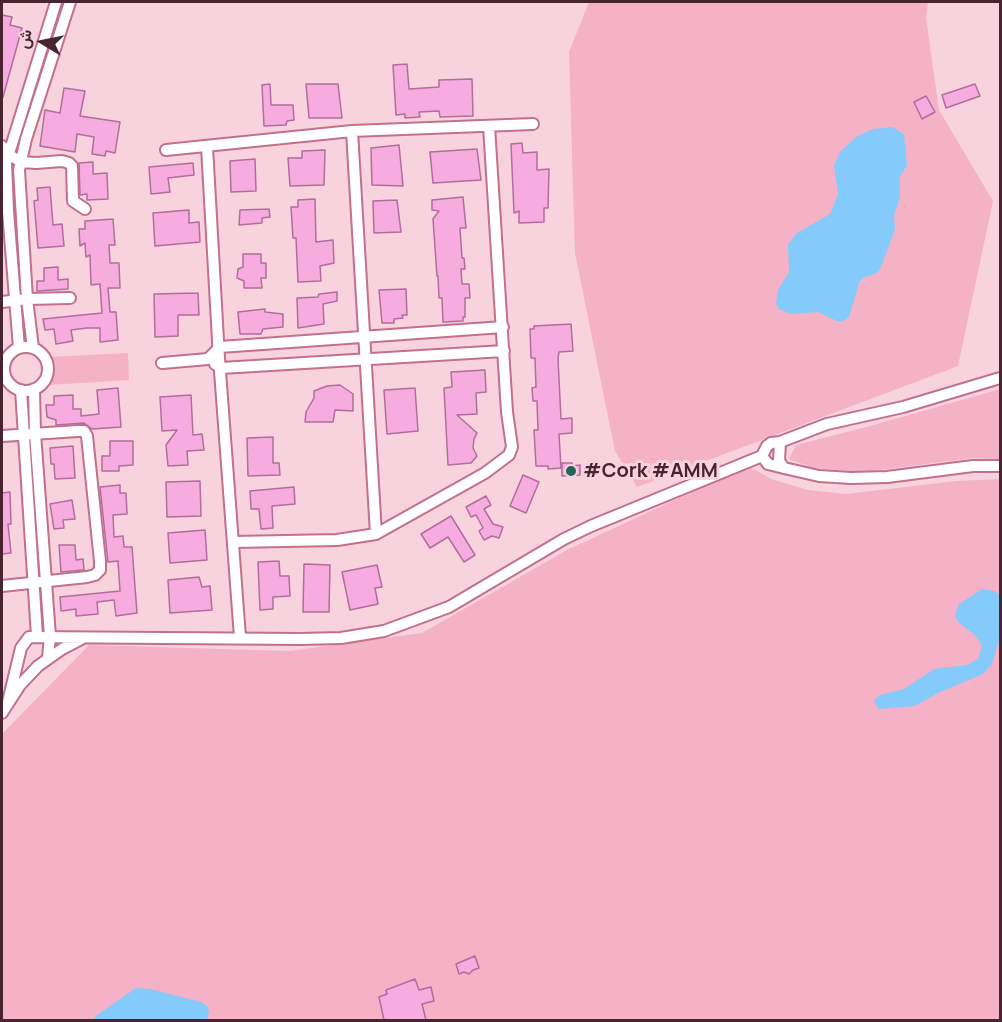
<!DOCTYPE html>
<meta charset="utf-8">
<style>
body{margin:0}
#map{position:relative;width:1002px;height:1022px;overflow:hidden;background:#f8d3dd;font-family:Manrope,Vazirmatn,sans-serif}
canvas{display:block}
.frame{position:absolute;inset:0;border:3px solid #472430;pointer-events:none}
.north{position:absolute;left:12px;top:12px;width:60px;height:60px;-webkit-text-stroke:4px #f8d3dd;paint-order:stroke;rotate:280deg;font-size:16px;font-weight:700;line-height:24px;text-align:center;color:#472430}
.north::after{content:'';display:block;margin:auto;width:21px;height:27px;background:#472430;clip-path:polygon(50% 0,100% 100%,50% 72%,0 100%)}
</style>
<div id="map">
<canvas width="1002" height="1022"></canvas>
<div class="frame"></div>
<div class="north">ش</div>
</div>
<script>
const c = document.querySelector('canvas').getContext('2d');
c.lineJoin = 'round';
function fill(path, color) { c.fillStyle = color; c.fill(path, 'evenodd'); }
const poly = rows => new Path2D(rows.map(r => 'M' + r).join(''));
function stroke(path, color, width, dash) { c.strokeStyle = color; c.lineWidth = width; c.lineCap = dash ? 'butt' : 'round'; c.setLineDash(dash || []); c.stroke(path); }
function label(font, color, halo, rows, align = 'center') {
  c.font = font + ' Manrope,sans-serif'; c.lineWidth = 6; c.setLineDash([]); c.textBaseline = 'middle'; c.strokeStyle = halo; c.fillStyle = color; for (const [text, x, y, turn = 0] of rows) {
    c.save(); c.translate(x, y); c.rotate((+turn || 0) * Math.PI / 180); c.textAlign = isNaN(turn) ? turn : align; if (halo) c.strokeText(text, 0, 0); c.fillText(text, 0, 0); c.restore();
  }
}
fill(poly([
 [589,2,928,2,926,18,939,110,993,201,958,366,637,487,615,451,575,253,569,52],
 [128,353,129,380,48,385,52,371,48,357],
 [1000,389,1000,459,972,458,864,472,813,468,789,459,796,445,870,426],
 [748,466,771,479,808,490,846,494,956,481,1000,479,1000,1018,994,1020,2,1020,2,734,89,645,289,651,422,633,567,550]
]), '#f5b1c6');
fill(poly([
 [892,127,904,134,907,165,900,177,900,197,894,216,895,229,881,267,877,273,863,278,859,283,849,317,843,321,837,321,818,312,791,314,779,309,776,304,778,290,789,272,788,244,797,233,830,214,838,194,834,166,840,152,856,137,873,129],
 [982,589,995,591,1000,596,1000,637,992,664,983,674,938,693,915,706,879,709,874,701,880,695,904,689,934,669,967,665,978,659,982,646,977,637,958,622,955,615,959,604],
 [136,988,150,989,201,1002,207,1006,209,1012,207,1020,95,1020,94,1017]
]), '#84cbfb');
const building = poly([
 [2,15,12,17,10,25,22,28,3,97,2,97,2,15],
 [407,64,409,89,439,87,439,80,472,79,473,116,440,117,439,111,419,112,420,117,405,118,405,114,396,115,393,65,407,64],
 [270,84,271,105,293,105,294,120,287,121,286,125,264,126,262,85,270,84],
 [306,84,338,84,342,118,309,118,306,84],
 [975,84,980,96,946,108,942,95,975,84],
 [64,88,85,91,80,116,120,122,115,153,106,151,105,156,92,154,94,137,77,134,75,152,40,146,45,110,60,113,64,88],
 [926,96,935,112,922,119,914,102,926,96],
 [522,143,523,153,537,152,537,170,549,169,548,208,544,208,544,222,519,223,519,211,514,213,511,144,522,143],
 [399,145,403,186,372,185,371,148,399,145],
 [477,149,481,180,433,183,430,152,477,149],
 [325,150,324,185,290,186,288,158,302,158,302,151,325,150],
 [255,159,256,191,231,192,230,161,255,159],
 [93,162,93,174,107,173,108,199,87,200,87,194,80,195,79,163,93,162],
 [193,163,194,175,168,178,170,192,151,194,149,167,193,163],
 [50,187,53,225,62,224,64,246,38,248,34,201,38,200,37,188,50,187],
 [463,197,466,228,460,228,462,258,464,258,465,269,461,269,462,284,469,284,470,298,465,298,465,317,463,317,463,321,443,322,442,298,439,298,438,276,437,276,433,219,439,211,432,210,432,200,463,197],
 [315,199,316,242,333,240,334,263,320,266,321,281,298,282,296,238,293,238,291,207,298,207,298,200,315,199],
 [397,200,401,232,374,233,373,201,397,200],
 [269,209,270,217,262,218,262,223,239,225,240,210,269,209],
 [189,210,189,223,199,222,200,242,155,246,153,213,189,210],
 [113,219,115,245,109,245,110,263,119,263,120,288,108,288,110,312,116,312,118,340,100,342,100,328,87,328,71,330,73,341,56,344,54,329,45,330,43,319,102,313,100,284,91,285,90,255,86,257,85,243,80,246,79,229,85,229,85,221,113,219],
 [243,254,261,254,261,263,266,263,266,278,261,278,262,288,244,288,244,281,237,278,238,269,243,267,243,254],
 [58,267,58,280,68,279,68,289,37,291,37,281,44,281,44,268,58,267],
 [406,289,407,315,402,315,403,318,394,319,394,323,382,323,379,290,406,289],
 [337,292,337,301,323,304,324,324,298,328,297,298,318,297,319,294,337,292],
 [198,293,199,315,178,315,178,336,155,337,154,294,198,293],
 [265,309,265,312,283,314,283,327,263,329,261,334,240,334,238,312,265,309],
 [571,324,573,351,559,352,558,359,561,419,572,418,572,433,559,434,561,468,548,469,548,466,536,466,534,430,538,430,537,401,533,401,532,388,536,387,535,358,531,358,530,329,534,329,534,326,571,324],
 [485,370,486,392,476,393,477,414,457,415,477,433,474,439,473,448,477,456,471,463,448,465,444,388,452,387,451,372,485,370],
 [340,385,353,394,353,411,335,410,333,422,305,422,306,412,314,398,314,391,327,386,340,385],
 [118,388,121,427,92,429,84,423,56,425,56,420,47,417,46,405,54,405,54,396,73,395,73,409,81,409,81,416,99,414,97,390,118,388],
 [415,388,418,431,387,434,384,390,415,388],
 [191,395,193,435,202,434,204,450,187,451,188,465,168,466,166,445,177,430,162,431,160,397,191,395],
 [273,437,273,463,279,463,280,475,248,476,247,438,273,437],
 [110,441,133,441,133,465,119,466,119,471,102,471,102,456,110,456,110,441],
 [73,446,75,478,55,479,54,464,51,464,50,448,73,446],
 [562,463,572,463,572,466,580,465,580,475,562,476,562,463],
 [523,475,539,482,526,513,510,506,523,475],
 [200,481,201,516,167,517,166,482,200,481],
 [120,485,120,493,126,493,127,514,113,515,114,537,123,536,124,547,132,547,137,613,116,616,114,600,97,602,98,614,76,616,76,609,61,611,60,597,120,591,118,561,108,562,100,487,120,485],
 [294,487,295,504,272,506,273,528,261,529,259,509,251,509,250,491,294,487],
 [10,492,11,524,8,524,11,553,2,554,2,493,10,492],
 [486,496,491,505,484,509,493,524,503,527,499,538,492,536,484,540,479,531,483,528,476,515,471,517,466,507,486,496],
 [72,500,75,519,63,520,64,528,54,529,50,504,72,500],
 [451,516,475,555,464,562,448,537,430,548,421,534,451,516],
 [205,530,207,560,170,563,168,533,205,530],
 [59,545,75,545,76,560,83,559,84,570,61,572,59,545],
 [279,561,280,576,289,576,290,596,273,597,273,609,260,610,258,562,279,561],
 [304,564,330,565,329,612,303,612,304,564],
 [377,565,382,587,375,588,378,604,350,610,342,572,377,565],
 [199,577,202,587,210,586,212,610,170,613,168,580,199,577],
 [475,956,479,968,473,970,469,974,464,972,459,974,456,964,475,956],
 [415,979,419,990,431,987,434,1001,422,1004,426,1020,384,1020,379,997,387,994,386,990,415,979]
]);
fill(building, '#f6acdf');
stroke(building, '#b26c9d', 1.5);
const minor = poly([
 [352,131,376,534],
 [2,146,8,154,21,162,36,163,62,161,69,163,72,166,73,201,85,209],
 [207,147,219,358,240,637],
 [166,150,352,131,533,124],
 [2,302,27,299,70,298],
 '4 369a22 22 0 1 1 44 0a22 22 0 1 1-44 0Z',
 [19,348,8,211,6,163,56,2],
 [33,348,27,299,19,170,26,139,70,2],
 [162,363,208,359,220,347,503,327],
 [215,364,221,368,504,351],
 [34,389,35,433,50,636,48,658],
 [21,390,37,636],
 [2,436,78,431,84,431,87,436,100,561,100,570,95,575,87,577,2,586],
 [780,442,779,461,784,468],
 [762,456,768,464,784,468,819,476,851,478,887,477,973,466,1000,466],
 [234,542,337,540,376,534,485,473,509,455,512,447,507,412,489,126],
 [8,702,21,648,29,637,300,639,341,638,384,631,449,607,564,539,591,526,762,456,767,446,771,443,780,442,827,424,903,407,1000,378],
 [2,713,20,685,38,666,62,649,83,638]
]);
stroke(minor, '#c2708c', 14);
stroke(minor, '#fff', 10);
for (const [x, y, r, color] of [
 [571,471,6,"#206659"]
]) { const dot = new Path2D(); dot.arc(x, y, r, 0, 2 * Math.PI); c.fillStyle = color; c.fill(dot); stroke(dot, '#f8d3dd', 2); }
label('bold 20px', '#472430', '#f8d3dd', [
 ["#Cork #AMM",583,471]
], 'left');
</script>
